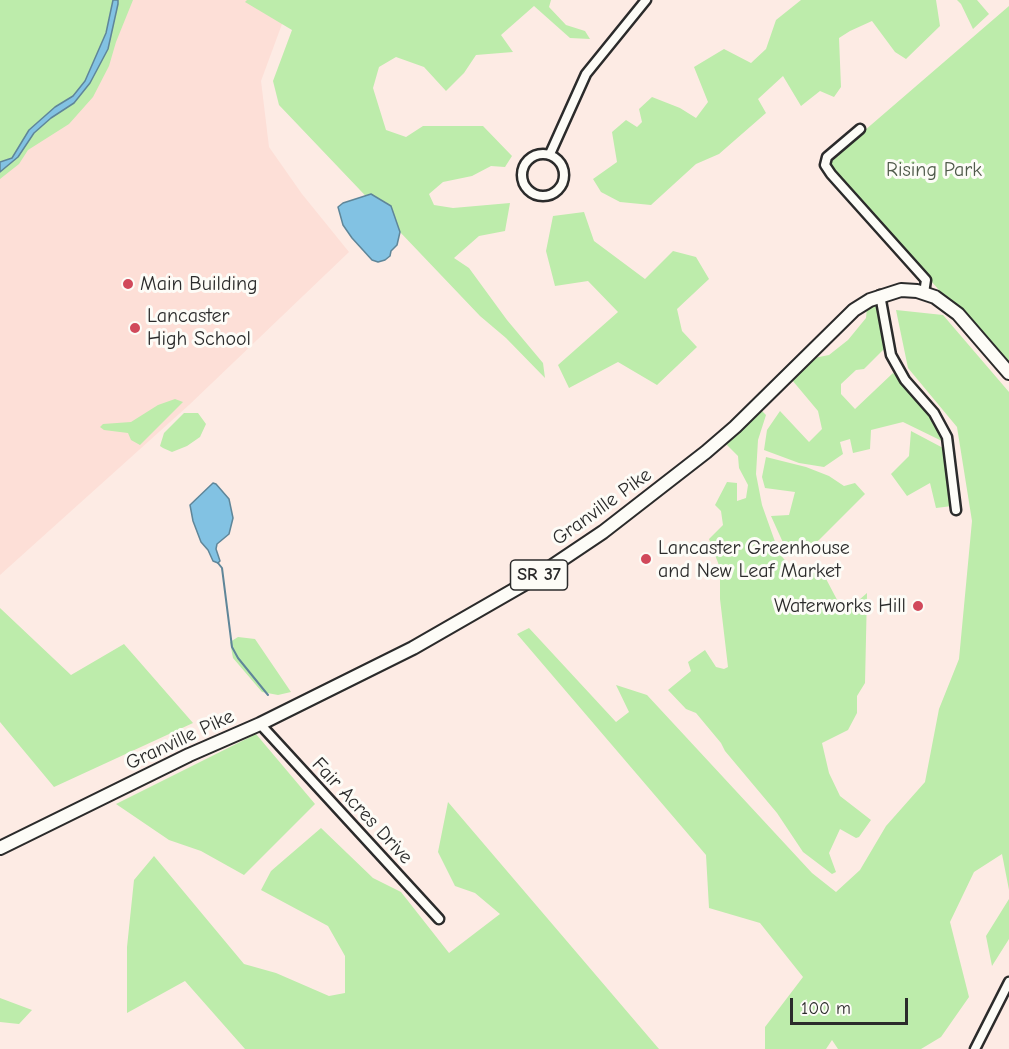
<!DOCTYPE html>
<style>
body{margin:0}
#map{position:relative;width:1009px;height:1049px;overflow:hidden;background:#fdebe4;font-family:"Comic Neue",sans-serif}
canvas{display:block}
.scale{position:absolute;left:790px;top:998px;width:118px;height:27px;box-sizing:border-box;border:3px solid #2b2b2b;border-top:0;padding-left:8px;font-size:18px;line-height:21px;white-space:nowrap;color:#2b2b2b;-webkit-text-stroke:4px #fdfcf7;paint-order:stroke}
</style>
<div id="map">
<canvas width="1009" height="1049"></canvas>
<div class="scale">100 m</div>
</div>
<script>
const c = document.querySelector('canvas').getContext('2d');
c.lineJoin = 'round';
function fill(path, color) { c.fillStyle = color; c.fill(path, 'evenodd'); }
const poly = rows => new Path2D(rows.map(r => 'M' + r).join(''));
function stroke(path, color, width, dash) { c.strokeStyle = color; c.lineWidth = width; c.lineCap = dash ? 'butt' : 'round'; c.setLineDash(dash || []); c.stroke(path); }
function label(font, color, halo, rows, align = 'center') {
  c.font = font + ' "Comic Neue",sans-serif'; c.lineWidth = 6; c.setLineDash([]); c.textBaseline = 'middle'; c.strokeStyle = halo; c.fillStyle = color; for (const [text, x, y, turn = 0] of rows) {
    c.save(); c.translate(x, y); c.rotate((+turn || 0) * Math.PI / 180); c.textAlign = isNaN(turn) ? turn : align; if (halo) c.strokeText(text, 0, 0); c.fillText(text, 0, 0); c.restore();
  }
}
fill(poly([
 [114,0,295,0,282,24,261,81,269,147,302,194,349,252,189,405,0,575,0,169]
]), '#fddfd7');
fill(poly([
 [0,0,133,0,116,42,109,66,93,97,69,124,28,150,19,164,0,179],
 [247,0,551,0,549,7,566,25,585,31,590,39,570,38,534,6,501,35,513,52,476,55,464,73,446,91,424,67,396,57,379,67,373,88,386,130,406,137,423,126,483,126,512,156,505,167,491,166,472,176,443,182,429,194,434,205,453,208,510,203,505,231,479,236,454,258,469,268,507,320,543,363,545,378,506,338,480,316,279,105,273,81,292,30,245,2],
 [801,0,936,0,940,26,906,59,895,52,872,21,850,31,839,38,841,87,834,97,820,91,801,106,783,76,758,99,766,113,719,154,696,164,651,205,620,202,601,192,593,179,617,162,612,132,626,120,637,127,642,122,639,109,652,97,680,108,696,118,708,102,694,67,724,49,751,63,766,49,776,20],
 [957,0,977,0,989,14,973,29,961,4],
 [1009,6,1009,371,828,162],
 [584,212,594,241,645,279,673,251,696,257,709,279,677,309,682,331,697,347,657,385,618,362,569,388,558,365,618,312,588,281,555,286,546,251,553,216],
 [880,305,885,348,864,369,856,370,841,384,841,394,855,409,893,373,939,424,944,442,903,422,871,430,870,449,853,453,850,439,840,442,843,454,824,467,799,463,764,450,767,430,780,411,809,442,822,429,818,411,792,380,814,358,829,355,848,340,866,318,867,308],
 [896,310,943,315,1009,392,1009,890,1002,854,974,872,950,922,969,997,941,1037,921,1049,838,1049,832,1040,826,1049,765,1049,765,1027,803,977,760,923,709,908,706,855,517,634,529,628,616,722,629,712,616,685,647,695,812,873,836,892,860,870,886,826,925,782,939,709,959,659,972,521,957,427,908,368],
 [175,399,183,402,140,445,131,440,128,433,104,430,100,427,103,424,131,422,158,405],
 [762,411,766,415,758,440,756,474,762,505,779,553,788,564,806,570,819,571,824,575,844,613,867,593,865,683,857,696,857,713,848,730,822,743,829,773,840,796,871,820,859,837,856,838,840,829,829,853,836,872,832,874,803,852,777,813,725,751,721,743,696,713,686,709,668,690,691,671,688,662,705,650,716,667,724,669,728,667,720,599,720,568,709,539,723,525,721,511,715,505,727,482,737,483,737,501,746,498,748,485,739,468,738,456,726,444],
 [184,413,198,413,206,424,200,437,187,446,172,452,163,448,160,446,164,433],
 [911,431,945,449,952,506,936,508,930,483,907,496,891,474,909,456],
 [766,457,806,467,829,476,844,486,855,483,865,494,819,540,799,555,785,547,771,516,789,515,795,492,765,488,762,477],
 [0,608,71,675,124,644,193,723,54,787,0,722],
 [238,637,255,639,291,692,278,695,262,692,233,658,230,642],
 [256,734,315,804,244,875,201,851,169,840,116,804],
 [448,802,659,1049,245,1049,185,981,127,1013,127,947,134,880,154,856,244,964,276,973,329,996,345,993,345,956,328,926,261,890,271,871,321,828,373,878,401,892,449,953,500,914,475,893,455,886,438,852],
 [1009,899,1009,939,992,966,986,936],
 [0,998,32,1010,19,1024,0,1022]
]), '#bdecab');
const water = poly([
 [113,0,118,0,118,4,108,49,90,83,74,103,51,118,34,133,18,157,0,172,0,162,12,158,29,130,55,107,73,96,85,81,106,33,113,0],
 [371,194,391,206,400,232,397,245,391,251,390,256,385,260,378,262,372,260,352,238,343,225,338,207,343,203,371,194],
 [213,483,216,484,229,499,233,518,229,534,217,544,216,549,220,561,218,563,213,561,208,550,201,542,193,521,190,505,213,483]
]);
fill(water, '#82c2e3');
stroke(water, '#5f8699', 1.5);
stroke(poly([
 [218,563,222,568,232,647,238,658,268,695]
]), '#5f8699', 2);
const minor = poly([
 [860,129,827,157,825,165,831,174,926,280,924,293],
 '522 175a21 21 0 1 1 42 0a21 21 0 1 1-42 0Z',
 [550,154,586,74,646,0],
 [880,295,891,355,905,380,934,413,947,437,956,510],
 [260,724,439,919],
 [975,1049,1009,982]
]);
const highway = poly([
 [0,848,189,755,260,724,413,648,533,579,603,532,706,452,735,427,854,310,870,300,901,290,917,291,935,297,958,314,1009,373]
]);
stroke(minor, '#2b2b2b', 13);
stroke(highway, '#2b2b2b', 16);
stroke(minor, '#fdfcf7', 8);
stroke(highway, '#fdfcf7', 12);
for (const [x, y, r, color] of [
 [128,284,6,"#d1495b"],
 [135,328,6,"#d1495b"],
 [646,559,6,"#d1495b"],
 [918,606,6,"#d1495b"]
]) { const dot = new Path2D(); dot.arc(x, y, r, 0, 2 * Math.PI); c.fillStyle = color; c.fill(dot); stroke(dot, '#fdfcf7', 2); }
for (const [x, y, w] of [
 [539,575,57]
]) { const box = new Path2D(); box.roundRect(x - w / 2, y - 15, w, 30, 4.5); c.fillStyle = '#fdfcf7'; c.fill(box); stroke(box, '#2b2b2b', 1.5); }
label('bold 18px', '#2b2b2b', null, [
 ["SR 37",539,575]
]);
label('20px', '#505b4b', '#fdfcf7', [
 ["Rising Park",934,170]
]);
label('20px', '#2b2b2b', '#fdfcf7', [
 ["Main Building",140,284],
 ["Lancaster",147,316],
 ["High School",147,339],
 ["Lancaster Greenhouse",658,548],
 ["and New Leaf Market",658,571],
 ["Waterworks Hill",906,606,"right"]
], 'left');
label('20px', '#2b2b2b', '#fdfcf7', [
 ["Granville Pike",602,507,-36],
 ["Granville Pike",180,740,-25],
 ["Fair Acres Drive",362,811,47]
]);
</script>
